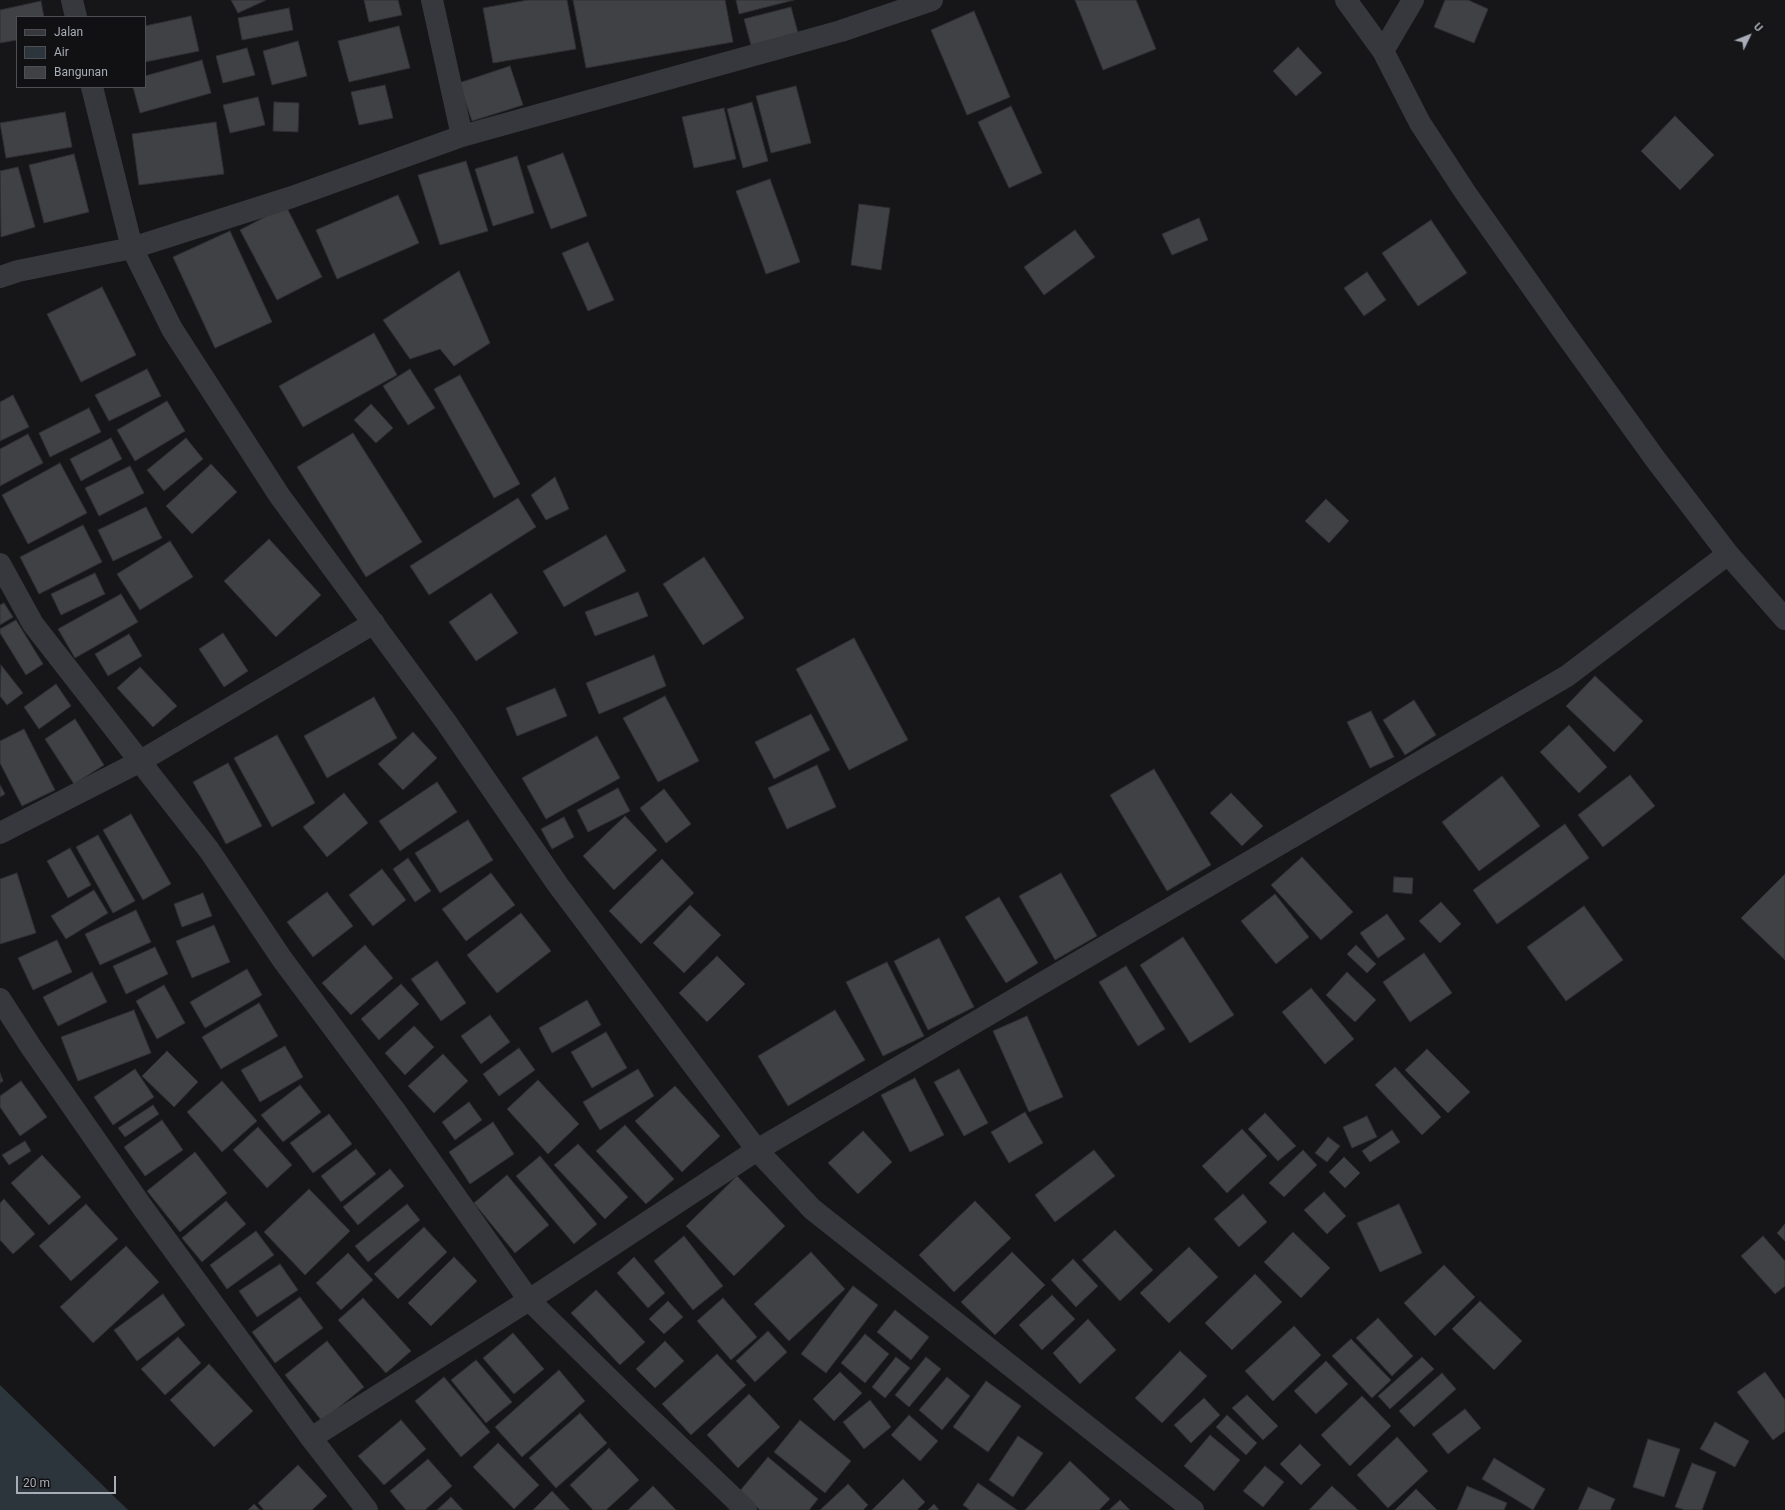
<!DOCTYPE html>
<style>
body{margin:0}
#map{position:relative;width:1785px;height:1510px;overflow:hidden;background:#161618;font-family:Roboto,sans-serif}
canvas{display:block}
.legend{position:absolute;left:16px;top:16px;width:130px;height:72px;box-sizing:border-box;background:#111113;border:1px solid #4d4f55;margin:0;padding:5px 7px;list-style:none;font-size:12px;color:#a8adb8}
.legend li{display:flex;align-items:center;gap:8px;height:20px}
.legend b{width:20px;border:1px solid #4d4f55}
.north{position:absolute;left:1729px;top:16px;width:40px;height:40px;-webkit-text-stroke:3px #111113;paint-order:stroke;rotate:47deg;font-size:11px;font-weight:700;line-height:16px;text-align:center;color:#a8adb8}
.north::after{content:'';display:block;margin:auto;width:14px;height:18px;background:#a8adb8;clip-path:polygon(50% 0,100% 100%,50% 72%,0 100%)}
.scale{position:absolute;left:16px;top:1476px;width:100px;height:18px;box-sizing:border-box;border:2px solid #a8adb8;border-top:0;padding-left:5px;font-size:12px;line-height:14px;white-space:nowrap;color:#a8adb8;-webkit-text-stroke:3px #111113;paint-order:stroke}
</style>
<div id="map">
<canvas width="1785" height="1510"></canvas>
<ul class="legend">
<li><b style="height:5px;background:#37383d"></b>Jalan</li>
<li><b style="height:11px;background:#2c353c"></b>Air</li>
<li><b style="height:11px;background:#404145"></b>Bangunan</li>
</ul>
<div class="north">U</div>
<div class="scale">20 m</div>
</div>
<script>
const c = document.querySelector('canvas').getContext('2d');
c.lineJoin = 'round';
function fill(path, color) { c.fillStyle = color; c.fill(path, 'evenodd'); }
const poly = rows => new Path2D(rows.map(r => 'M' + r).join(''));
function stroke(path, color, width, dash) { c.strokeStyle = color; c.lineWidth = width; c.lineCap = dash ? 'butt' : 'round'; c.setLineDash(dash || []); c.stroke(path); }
fill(poly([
 [0,1385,128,1510,0,1510]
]), '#2c353c');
const building = poly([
 [231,0,266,0,238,13,231,0],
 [364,0,398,0,402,15,369,22,364,0],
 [528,0,567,0,576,49,493,63,483,8,528,0],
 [573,0,725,0,733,42,586,68,573,0],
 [736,0,794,0,739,14,736,0],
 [1075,0,1136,0,1156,49,1103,70,1075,0],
 [1445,0,1468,0,1488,9,1474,43,1434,27,1445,0],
 [41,1,44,17,17,17,17,40,0,43,0,10,41,1],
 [791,7,798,33,751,45,744,19,791,7],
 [289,8,293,30,242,40,238,18,289,8],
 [974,11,1010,97,967,115,931,30,974,11],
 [191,16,199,51,145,62,145,26,191,16],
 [399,26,410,68,349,82,338,41,399,26],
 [298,41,307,76,272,85,263,51,298,41],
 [1298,47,1322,73,1296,96,1273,71,1298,47],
 [247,48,255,75,223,83,216,56,247,48],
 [202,60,211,93,140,113,133,87,145,87,145,76,202,60],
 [510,66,523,105,472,121,459,83,510,66],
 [385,85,393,118,359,125,351,92,385,85],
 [796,86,811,143,771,153,756,96,796,86],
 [258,97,265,125,230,133,223,105,258,97],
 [274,102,299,103,298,132,273,131,274,102],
 [752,102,768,161,743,168,727,109,752,102],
 [1011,106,1042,173,1009,188,978,122,1011,106],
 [724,108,736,159,694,168,682,117,724,108],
 [65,112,72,147,6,158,0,123,65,112],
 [1675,116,1714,155,1680,190,1641,151,1675,116],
 [216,122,224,174,139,185,132,134,216,122],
 [563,153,587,216,551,229,527,166,563,153],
 [74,154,89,212,44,223,29,165,74,154],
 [517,156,534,213,493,226,475,169,517,156],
 [466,161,488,231,440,245,418,175,466,161],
 [18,167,35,227,1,237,0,171,18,167],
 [770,179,800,262,766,274,736,191,770,179],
 [398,195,419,243,337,279,316,230,398,195],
 [859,204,890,208,881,270,851,265,859,204],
 [286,206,322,277,277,300,240,230,286,206],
 [1199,218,1208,240,1172,255,1162,234,1199,218],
 [1431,220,1467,273,1418,306,1382,253,1431,220],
 [1075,230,1095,257,1044,295,1024,267,1075,230],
 [230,231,272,322,215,348,173,257,230,231],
 [588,242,614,300,588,311,562,253,588,242],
 [459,271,490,343,454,366,440,349,410,359,383,320,459,271],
 [1367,272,1386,300,1364,316,1344,288,1367,272],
 [102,287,136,355,81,382,47,314,102,287],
 [374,333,397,375,303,427,279,386,374,333],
 [147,369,161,396,109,421,95,395,147,369],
 [410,369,435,408,408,425,383,386,410,369],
 [460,375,520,484,494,498,434,389,460,375],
 [13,395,29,427,0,441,0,402,13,395],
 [167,401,185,431,135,461,117,430,167,401],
 [371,404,393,428,376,443,354,420,371,404],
 [89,408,101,432,50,457,39,433,89,408],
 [353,433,422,542,366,577,297,467,353,433],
 [28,434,43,463,0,486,0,449,28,434],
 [111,438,122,459,81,481,70,459,111,438],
 [186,438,203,459,164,491,147,470,186,438],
 [60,463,87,513,28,544,2,495,60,463],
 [211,464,237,492,192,534,166,506,211,464],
 [130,466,144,493,99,516,85,488,130,466],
 [555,477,569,509,546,520,531,495,555,477],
 [518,498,536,527,429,595,410,566,518,498],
 [1326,499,1349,521,1329,543,1305,521,1326,499],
 [146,507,162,538,113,561,98,530,146,507],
 [83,525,102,562,39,594,20,557,83,525],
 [606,535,626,571,564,607,543,571,606,535],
 [269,539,321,595,276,637,224,581,269,539],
 [170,541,193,577,140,610,117,574,170,541],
 [704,557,744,618,703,645,663,584,704,557],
 [95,573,105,594,61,615,51,594,95,573],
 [638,592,648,616,595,636,585,612,638,592],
 [491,593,518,633,476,661,449,622,491,593],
 [121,594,138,622,75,658,58,629,121,594],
 [4,603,13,617,0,625,0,605,4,603],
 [16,620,43,664,26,675,0,633,0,629,16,620],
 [223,633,248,671,224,687,199,649,223,633],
 [129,634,142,656,108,676,95,654,129,634],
 [854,638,908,740,849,770,796,669,854,638],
 [654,655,666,686,599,714,586,683,654,655],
 [1,665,23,693,7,705,0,696,1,665],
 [140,667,177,706,153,727,117,688,140,667],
 [1595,676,1643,721,1614,752,1566,706,1595,676],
 [56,684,71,706,39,729,24,707,56,684],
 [555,688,567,716,517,736,506,708,555,688],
 [665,696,699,761,658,782,623,718,665,696],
 [374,697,397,738,327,778,304,736,374,697],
 [1414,700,1436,735,1405,755,1383,720,1414,700],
 [1371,711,1394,757,1370,768,1347,722,1371,711],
 [811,714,830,750,774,779,755,742,811,714],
 [75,719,104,765,74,784,45,739,75,719],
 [1569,725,1607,767,1579,793,1540,752,1569,725],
 [24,729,55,790,22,806,0,763,0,741,24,729],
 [413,732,437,758,403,790,378,764,413,732],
 [277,735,315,803,272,827,234,758,277,735],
 [597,736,620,778,546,819,522,778,597,736],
 [228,763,262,826,226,844,193,782,228,763],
 [817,765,836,807,787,829,768,788,817,765],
 [1154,769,1211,865,1167,891,1110,795,1154,769],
 [1630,775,1655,806,1603,847,1578,815,1630,775],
 [1502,776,1540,826,1479,871,1442,822,1502,776],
 [437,782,457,812,400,851,379,821,437,782],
 [0,785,5,794,0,797,0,785],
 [618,788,630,811,588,832,577,810,618,788],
 [664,789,691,824,666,843,640,808,664,789],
 [344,793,368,823,327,857,303,827,344,793],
 [1231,793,1263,826,1242,846,1210,813,1231,793],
 [131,814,171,884,143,900,103,830,131,814],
 [625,816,657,850,614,890,583,856,625,816],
 [564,817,574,837,552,849,541,829,564,817],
 [468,820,493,860,440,893,415,853,468,820],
 [1565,824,1589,858,1497,924,1473,890,1565,824],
 [98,835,135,901,113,913,76,847,98,835],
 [70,848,91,885,68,898,47,861,70,848],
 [1302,857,1353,912,1321,940,1271,885,1302,857],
 [408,858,431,891,415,902,393,869,408,858],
 [662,859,694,893,641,944,609,911,662,859],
 [382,869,406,900,373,926,349,895,382,869],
 [17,873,36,933,0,944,0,879,17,873],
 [491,873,515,905,466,941,442,909,491,873],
 [1061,873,1097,936,1055,960,1019,896,1061,873],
 [1785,874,1785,960,1741,918,1785,874],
 [1394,877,1413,878,1412,894,1393,892,1394,877],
 [94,890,108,913,66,939,51,916,94,890],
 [327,892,353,926,313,957,287,922,327,892],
 [203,893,212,916,182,927,174,904,203,893],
 [1275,894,1309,937,1276,964,1241,921,1275,894],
 [999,897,1038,963,1006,983,965,917,999,897],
 [1441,902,1461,924,1440,943,1419,921,1441,902],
 [690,905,721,935,684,973,653,943,690,905],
 [1584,906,1623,960,1566,1001,1527,947,1584,906],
 [136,910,151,942,100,965,85,934,136,910],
 [521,913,551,951,497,993,467,955,521,913],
 [1387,914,1405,939,1378,958,1360,933,1387,914],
 [214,925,230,962,192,978,176,941,214,925],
 [1183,937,1234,1015,1190,1043,1140,965,1183,937],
 [939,938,974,1007,928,1030,894,961,939,938],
 [57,940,72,972,33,990,18,958,57,940],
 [365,945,393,978,351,1015,322,983,365,945],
 [1356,945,1376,964,1367,973,1347,954,1356,945],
 [155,947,168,974,126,994,113,966,155,947],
 [1424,953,1452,993,1410,1022,1383,982,1424,953],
 [717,956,745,984,707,1022,679,993,717,956],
 [437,961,466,1003,441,1021,411,979,437,961],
 [887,962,924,1036,883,1056,846,982,887,962],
 [1126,966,1165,1029,1138,1046,1099,982,1126,966],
 [247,969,262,995,205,1028,190,1002,247,969],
 [92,972,107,1002,58,1026,43,997,92,972],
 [1347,972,1376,1000,1355,1022,1326,995,1347,972],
 [401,984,419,1004,379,1040,361,1019,401,984],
 [164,985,185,1023,157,1039,136,1001,164,985],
 [1311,988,1354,1039,1325,1064,1282,1012,1311,988],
 [587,1000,601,1025,552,1053,539,1028,587,1000],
 [259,1003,278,1036,221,1069,202,1037,259,1003],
 [134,1010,151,1053,78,1081,61,1037,134,1010],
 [835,1010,865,1060,788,1106,758,1056,835,1010],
 [490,1015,510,1042,481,1064,461,1036,490,1015],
 [1027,1016,1063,1097,1029,1112,993,1031,1027,1016],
 [414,1026,434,1047,405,1075,385,1053,414,1026],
 [606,1032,627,1068,592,1088,571,1052,606,1032],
 [285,1046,303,1077,260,1102,241,1070,285,1046],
 [519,1048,535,1070,499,1096,483,1074,519,1048],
 [1427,1049,1470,1092,1448,1113,1405,1070,1427,1049],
 [167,1051,198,1082,174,1107,142,1076,167,1051],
 [443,1054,468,1081,434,1113,408,1086,443,1054],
 [1395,1067,1441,1117,1422,1135,1375,1085,1395,1067],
 [135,1069,154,1097,113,1125,94,1097,135,1069],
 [638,1069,654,1096,600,1130,583,1102,638,1069],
 [959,1069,988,1123,964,1136,934,1082,959,1069],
 [0,1073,3,1081,0,1083,0,1073],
 [915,1078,944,1135,910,1152,881,1095,915,1078],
 [538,1080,579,1124,548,1154,507,1109,538,1080],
 [21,1081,47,1117,20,1136,0,1107,0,1096,21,1081],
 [222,1081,257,1121,222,1152,187,1112,222,1081],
 [300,1085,321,1112,283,1142,261,1115,300,1085],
 [675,1086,720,1136,682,1172,635,1121,675,1086],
 [469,1102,482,1120,455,1140,442,1122,469,1102],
 [153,1105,159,1114,125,1137,118,1128,153,1105],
 [1025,1112,1043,1143,1009,1163,991,1132,1025,1112],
 [1265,1113,1296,1146,1278,1161,1248,1129,1265,1113],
 [329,1114,352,1144,313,1173,290,1143,329,1114],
 [1367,1116,1377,1137,1352,1148,1343,1127,1367,1116],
 [162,1120,183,1150,145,1176,124,1147,162,1120],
 [493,1122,514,1154,470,1184,449,1152,493,1122],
 [625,1125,674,1179,646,1204,596,1151,625,1125],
 [258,1127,292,1165,267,1188,233,1150,258,1127],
 [1242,1129,1267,1156,1227,1193,1202,1166,1242,1129],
 [1392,1130,1400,1142,1370,1162,1362,1151,1392,1130],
 [863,1131,892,1162,858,1194,828,1163,863,1131],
 [1328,1137,1340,1146,1327,1162,1315,1153,1328,1137],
 [25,1141,31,1151,9,1165,2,1155,25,1141],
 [578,1144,628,1197,605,1219,554,1165,578,1144],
 [356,1149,376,1174,341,1202,321,1176,356,1149],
 [1094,1150,1115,1176,1055,1222,1035,1195,1094,1150],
 [1303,1150,1317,1165,1284,1197,1269,1183,1303,1150],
 [195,1152,227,1193,180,1232,147,1191,195,1152],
 [42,1155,81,1197,49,1225,11,1183,42,1155],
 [540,1156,597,1224,574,1244,516,1176,540,1156],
 [1344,1157,1360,1173,1345,1188,1329,1172,1344,1157],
 [390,1169,404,1186,358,1225,343,1207,390,1169],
 [507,1175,549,1225,515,1253,474,1203,507,1175],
 [737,1176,785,1226,734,1276,686,1226,737,1176],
 [309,1189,350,1231,305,1275,264,1232,309,1189],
 [1324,1192,1346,1216,1327,1234,1304,1210,1324,1192],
 [1243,1194,1267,1222,1239,1247,1214,1219,1243,1194],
 [4,1199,35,1234,13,1254,0,1240,0,1203,4,1199],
 [226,1201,246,1224,202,1262,182,1238,226,1201],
 [975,1201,1011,1238,954,1292,919,1255,975,1201],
 [86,1204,118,1239,71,1281,39,1246,86,1204],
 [407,1204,420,1220,368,1262,355,1246,407,1204],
 [1399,1204,1422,1253,1380,1272,1357,1223,1399,1204],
 [1785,1224,1785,1241,1777,1233,1785,1224],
 [424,1227,447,1252,398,1299,374,1274,424,1227],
 [1115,1230,1153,1270,1120,1301,1082,1260,1115,1230],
 [256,1231,274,1255,227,1289,210,1265,256,1231],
 [1293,1232,1330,1268,1301,1298,1264,1262,1293,1232],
 [684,1236,723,1286,693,1310,654,1261,684,1236],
 [1763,1236,1785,1261,1785,1286,1775,1294,1741,1256,1763,1236],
 [126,1246,159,1282,93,1343,60,1307,126,1246],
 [1189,1247,1218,1277,1169,1323,1140,1293,1189,1247],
 [811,1252,845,1289,789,1341,754,1304,811,1252],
 [1012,1252,1045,1285,995,1335,961,1302,1012,1252],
 [348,1253,373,1280,341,1310,316,1283,348,1253],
 [454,1257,477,1281,431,1326,408,1303,454,1257],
 [634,1257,665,1293,648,1308,617,1273,634,1257],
 [1073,1259,1098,1286,1076,1307,1051,1280,1073,1259],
 [280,1264,298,1290,257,1317,239,1291,280,1264],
 [1444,1265,1475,1297,1435,1336,1404,1303,1444,1265],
 [1255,1274,1282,1302,1232,1350,1205,1323,1255,1274],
 [853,1286,878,1305,826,1373,801,1354,853,1286],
 [596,1290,645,1342,620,1365,571,1313,596,1290],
 [163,1294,185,1325,137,1361,114,1330,163,1294],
 [1052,1295,1075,1319,1042,1350,1019,1325,1052,1295],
 [300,1297,323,1328,275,1363,252,1332,300,1297],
 [363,1298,411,1351,386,1373,338,1320,363,1298],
 [723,1298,757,1337,731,1360,697,1321,723,1298],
 [668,1301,683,1317,664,1334,649,1319,668,1301],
 [1480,1301,1522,1341,1494,1370,1452,1329,1480,1301],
 [895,1310,929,1337,911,1360,877,1332,895,1310],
 [1378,1318,1413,1356,1392,1376,1356,1338,1378,1318],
 [1088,1319,1116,1350,1080,1384,1053,1353,1088,1319],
 [1294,1326,1321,1355,1273,1401,1245,1371,1294,1326],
 [768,1331,787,1352,755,1382,736,1361,768,1331],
 [513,1333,544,1369,514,1394,483,1358,513,1333],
 [865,1334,889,1354,865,1383,841,1363,865,1334],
 [178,1337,201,1363,165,1395,141,1369,178,1337],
 [1351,1339,1391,1380,1372,1398,1332,1356,1351,1339],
 [327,1341,364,1387,322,1421,285,1375,327,1341],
 [665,1341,684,1361,655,1388,636,1369,665,1341],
 [1180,1351,1207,1376,1162,1423,1135,1398,1180,1351],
 [717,1354,746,1385,691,1435,662,1404,717,1354],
 [896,1357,910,1368,885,1398,872,1387,896,1357],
 [926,1357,941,1369,909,1407,895,1395,926,1357],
 [1422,1357,1434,1369,1390,1409,1378,1396,1422,1357],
 [476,1360,512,1402,486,1423,451,1380,476,1360],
 [1326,1361,1348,1384,1316,1414,1294,1391,1326,1361],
 [209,1364,253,1411,214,1447,170,1400,209,1364],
 [559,1370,585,1401,522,1457,495,1427,559,1370],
 [840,1372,862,1393,834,1421,813,1399,840,1372],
 [1765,1372,1785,1400,1785,1431,1773,1440,1737,1392,1765,1372],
 [1442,1373,1456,1389,1414,1427,1399,1411,1442,1373],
 [444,1377,490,1432,461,1457,415,1401,444,1377],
 [947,1377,970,1396,942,1430,919,1410,947,1377],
 [986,1381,1021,1406,988,1452,953,1427,986,1381],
 [749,1394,780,1427,738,1468,707,1435,749,1394],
 [1247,1395,1278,1426,1263,1440,1232,1408,1247,1395],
 [1362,1396,1391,1426,1350,1466,1321,1435,1362,1396],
 [1204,1398,1220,1415,1191,1443,1174,1425,1204,1398],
 [870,1400,891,1427,864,1449,843,1422,870,1400],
 [1465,1409,1481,1428,1448,1454,1432,1434,1465,1409],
 [580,1413,607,1443,556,1488,529,1458,580,1413],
 [909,1415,938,1441,920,1461,891,1435,909,1415],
 [1227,1415,1257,1443,1246,1455,1216,1427,1227,1415],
 [401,1420,426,1449,384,1485,358,1456,401,1420],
 [800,1420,851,1461,825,1493,774,1452,800,1420],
 [1715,1422,1749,1441,1735,1467,1700,1449,1715,1422],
 [1210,1435,1240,1460,1214,1491,1184,1466,1210,1435],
 [1018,1436,1043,1453,1013,1497,989,1480,1018,1436],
 [1397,1437,1428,1471,1388,1508,1357,1475,1397,1437],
 [1648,1439,1680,1449,1664,1497,1633,1487,1648,1439],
 [498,1443,539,1485,514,1509,473,1467,498,1443],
 [1300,1444,1321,1465,1301,1485,1280,1464,1300,1444],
 [609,1448,639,1480,606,1510,593,1510,570,1485,609,1448],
 [768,1457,818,1499,809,1510,760,1510,739,1492,768,1457],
 [1494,1458,1545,1489,1533,1510,1482,1479,1494,1458],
 [428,1459,452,1486,425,1510,406,1510,390,1491,428,1459],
 [1070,1461,1110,1499,1099,1510,1025,1510,1070,1461],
 [1692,1463,1716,1472,1702,1510,1685,1510,1675,1507,1692,1463],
 [298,1465,327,1496,312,1510,264,1510,258,1503,298,1465],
 [1265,1466,1284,1482,1263,1507,1243,1491,1265,1466],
 [903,1479,925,1502,917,1510,872,1510,903,1479],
 [978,1483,1017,1510,970,1510,963,1505,978,1483],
 [848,1484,868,1505,863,1510,820,1510,848,1484],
 [653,1486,676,1510,628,1510,653,1486],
 [1332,1486,1358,1510,1309,1510,1332,1486],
 [1467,1486,1507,1503,1504,1510,1457,1510,1467,1486],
 [1588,1487,1615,1499,1610,1510,1578,1510,1588,1487],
 [1416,1489,1437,1510,1395,1510,1416,1489],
 [552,1491,570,1510,533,1510,552,1491],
 [451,1497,463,1510,437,1510,451,1497],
 [1120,1500,1130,1510,1109,1510,1120,1500],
 [254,1504,260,1510,248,1510,254,1504],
 [934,1504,939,1510,928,1510,934,1504]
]);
fill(building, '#404145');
stroke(building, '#303034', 1);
stroke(poly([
 [72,0,76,17],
 [432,0,462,136],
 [1346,0,1383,51,1420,123,1465,192,1563,331,1656,460,1728,554,1785,619],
 [1383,51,1413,0],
 [92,87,132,248,172,329,279,495,446,722,558,885,757,1150,812,1209,1193,1510],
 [0,277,18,271,132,248,292,197,462,136,841,31,932,0],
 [0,564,33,624,209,850,282,959,396,1112,529,1300,636,1405,746,1510],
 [0,833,139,762,374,623],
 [0,999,31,1047,143,1208,311,1438,367,1510],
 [311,1438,529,1300,757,1150,1567,676,1728,554]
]), '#37383d', 22);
</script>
